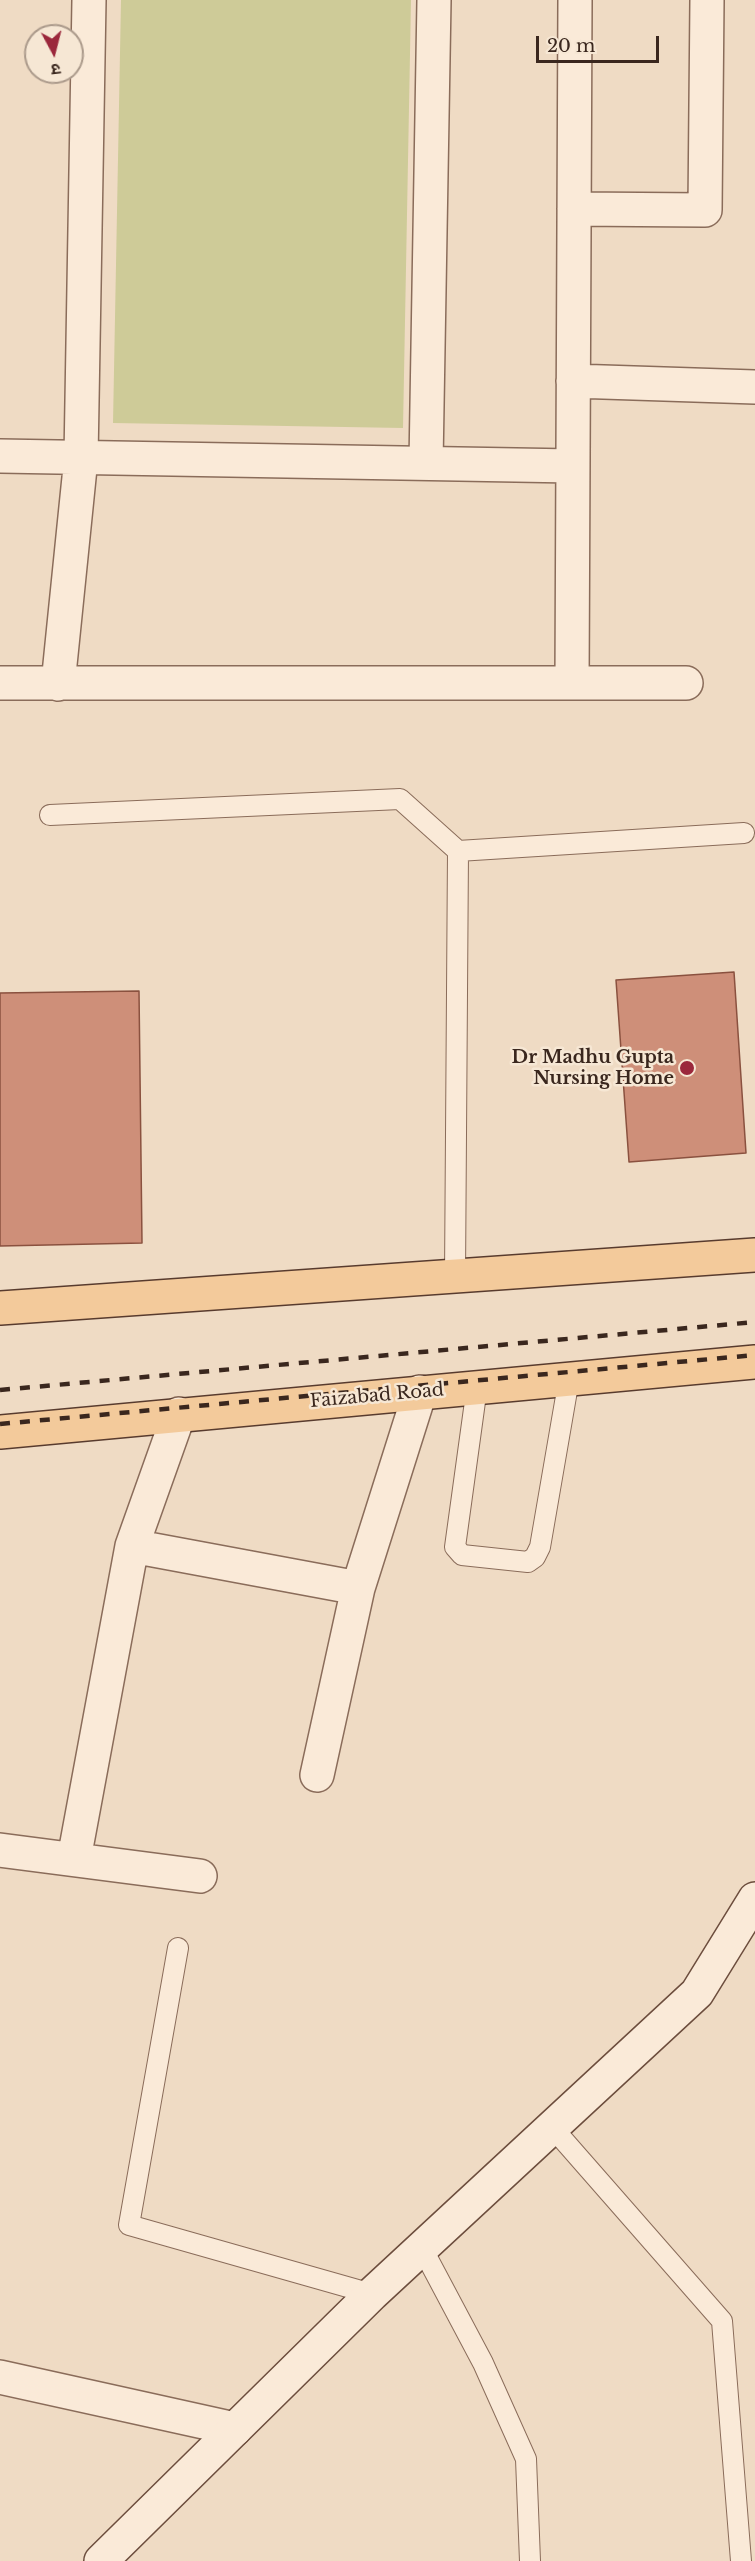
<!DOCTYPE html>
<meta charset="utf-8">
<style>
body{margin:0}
#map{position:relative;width:755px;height:2561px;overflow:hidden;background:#efdbc4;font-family:"Libre Baskerville","Noto Sans Devanagari",serif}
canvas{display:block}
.north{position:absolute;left:24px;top:24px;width:60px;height:60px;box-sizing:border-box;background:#f6e7d4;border:2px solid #ab9a8b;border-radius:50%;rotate:173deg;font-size:16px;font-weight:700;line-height:24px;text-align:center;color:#3a271e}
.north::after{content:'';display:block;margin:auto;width:21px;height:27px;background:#9b283c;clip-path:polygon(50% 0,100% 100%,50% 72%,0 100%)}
.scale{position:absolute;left:536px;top:36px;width:123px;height:27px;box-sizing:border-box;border:3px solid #3a271e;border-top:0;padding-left:8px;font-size:18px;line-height:21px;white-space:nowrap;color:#3a271e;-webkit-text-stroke:4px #f6e7d4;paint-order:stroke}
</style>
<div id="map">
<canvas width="755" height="2561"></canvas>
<div class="north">उ</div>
<div class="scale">20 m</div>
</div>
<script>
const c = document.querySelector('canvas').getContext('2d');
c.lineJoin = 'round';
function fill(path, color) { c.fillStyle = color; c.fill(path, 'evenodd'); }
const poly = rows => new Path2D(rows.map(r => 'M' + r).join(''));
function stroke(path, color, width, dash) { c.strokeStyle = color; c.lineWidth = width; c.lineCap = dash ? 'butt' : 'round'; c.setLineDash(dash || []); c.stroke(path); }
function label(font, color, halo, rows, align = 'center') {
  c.font = font + ' "Libre Baskerville",serif'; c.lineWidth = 5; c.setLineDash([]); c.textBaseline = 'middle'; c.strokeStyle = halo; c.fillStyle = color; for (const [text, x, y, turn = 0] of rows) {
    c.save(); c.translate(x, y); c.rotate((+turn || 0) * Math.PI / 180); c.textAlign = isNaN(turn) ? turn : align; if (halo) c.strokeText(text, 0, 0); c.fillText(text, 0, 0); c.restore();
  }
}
fill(poly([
 [121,0,411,0,403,428,113,423]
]), '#cecb98');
const building = poly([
 [734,972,746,1153,629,1162,616,980,734,972],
 [139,991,142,1243,0,1246,0,993,139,991]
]);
fill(building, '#ce8f79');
stroke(building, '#8a513f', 1.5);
const lane = poly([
 [50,815,400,799,458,851,744,833],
 [455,1275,458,851],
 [477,1387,455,1547,462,1555,528,1562,535,1557,540,1547,569,1379],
 [178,1948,129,2225,372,2294],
 [552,2127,722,2321,741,2561],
 [422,2248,483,2363,526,2459,530,2561]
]);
const street = poly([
 [574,209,705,210,707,0],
 [573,381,755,387],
 [0,456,573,466],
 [426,463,434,0],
 [0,683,686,683],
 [572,683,575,0],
 [58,684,81,458,89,0],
 [132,1546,358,1588],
 [317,1775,358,1588,420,1392],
 [0,1850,200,1876],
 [74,1859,132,1546,179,1414],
 [0,2377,235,2429]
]);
const secondary = poly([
 [101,2561,372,2294,697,1993,755,1899]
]);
const primary = poly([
 [0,1308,755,1255],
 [0,1432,755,1362]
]);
stroke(lane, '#8a6c5a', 22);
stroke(street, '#8a6c5a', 36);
stroke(secondary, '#6c4d3d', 36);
stroke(primary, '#583b2e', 36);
stroke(lane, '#faead8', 20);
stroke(street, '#faead8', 33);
stroke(secondary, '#faead8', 33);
stroke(primary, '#f3ca9b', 33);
stroke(poly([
 [0,1390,755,1322],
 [0,1424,755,1355]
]), '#3a271e', 4.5, [10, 10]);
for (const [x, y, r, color] of [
 [687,1068,8,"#9b283c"]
]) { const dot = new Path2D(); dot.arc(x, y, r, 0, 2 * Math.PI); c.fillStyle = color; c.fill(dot); stroke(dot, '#f6e7d4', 2); }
label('bold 18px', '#3a271e', '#f6e7d4', [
 ["Dr Madhu Gupta",674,1058],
 ["Nursing Home",674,1079]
], 'right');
label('18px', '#3a271e', '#f6e7d4', [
 ["Faizabad Road",377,1396,-5]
]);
</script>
